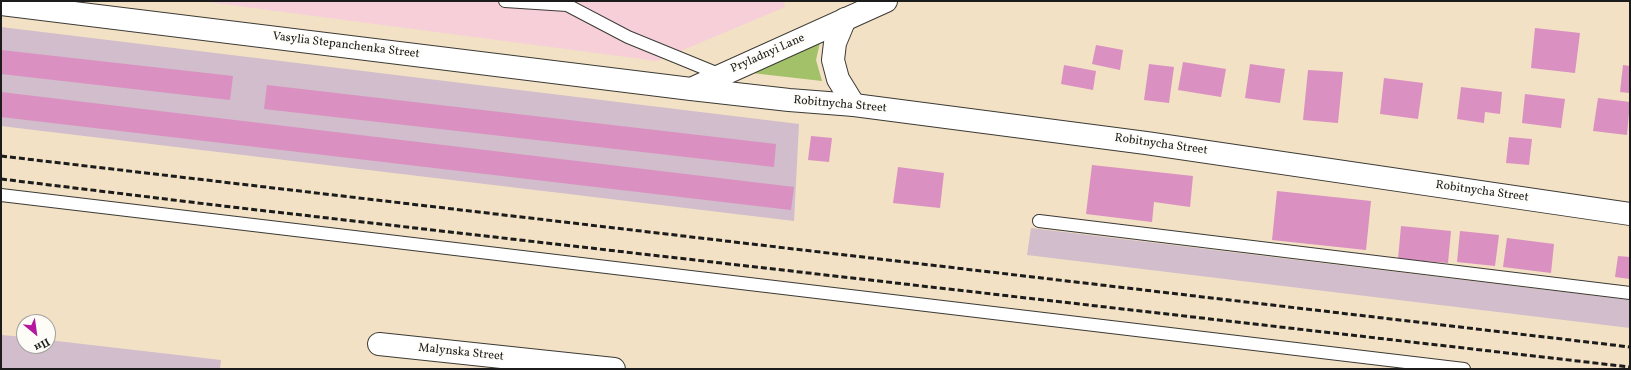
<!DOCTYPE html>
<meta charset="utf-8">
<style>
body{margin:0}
#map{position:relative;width:1631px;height:370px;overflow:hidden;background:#f2e1c4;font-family:Vollkorn,serif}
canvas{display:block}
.frame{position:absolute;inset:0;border:2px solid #1c1c1c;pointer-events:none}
.north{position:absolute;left:16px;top:314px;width:40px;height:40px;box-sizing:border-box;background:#fdfcf7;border:1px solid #a3a29f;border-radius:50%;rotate:151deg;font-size:11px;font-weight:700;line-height:16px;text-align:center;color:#1c1c1c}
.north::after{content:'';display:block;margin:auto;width:14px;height:18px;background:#b5179e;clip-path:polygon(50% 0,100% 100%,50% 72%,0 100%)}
</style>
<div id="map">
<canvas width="1631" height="370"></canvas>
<div class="frame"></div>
<div class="north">Пн</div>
</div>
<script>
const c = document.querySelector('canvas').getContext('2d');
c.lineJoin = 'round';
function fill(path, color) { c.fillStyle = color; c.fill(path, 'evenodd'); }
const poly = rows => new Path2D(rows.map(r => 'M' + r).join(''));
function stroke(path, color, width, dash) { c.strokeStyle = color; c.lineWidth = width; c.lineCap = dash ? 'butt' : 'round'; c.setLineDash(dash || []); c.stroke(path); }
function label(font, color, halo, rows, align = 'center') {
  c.font = font + ' Vollkorn,serif'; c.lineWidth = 4; c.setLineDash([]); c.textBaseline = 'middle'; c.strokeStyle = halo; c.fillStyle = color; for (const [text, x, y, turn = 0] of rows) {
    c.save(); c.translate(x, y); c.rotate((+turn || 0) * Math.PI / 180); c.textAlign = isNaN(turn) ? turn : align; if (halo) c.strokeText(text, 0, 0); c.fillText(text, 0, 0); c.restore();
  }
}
fill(poly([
 [200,1,784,1,785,7,657,61]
]), '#f6cfd9');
fill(poly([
 [1,27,799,124,794,221,1,126],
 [1031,228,1630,300,1630,328,1027,255],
 [1,335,24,337,24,346,48,346,48,340,221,360,220,369,1,369]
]), '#d1bdcb');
fill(poly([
 [821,38,816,60,822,81,743,72]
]), '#a2c169');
fill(poly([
 [1535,28,1580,33,1575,73,1531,68],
 [1096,45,1123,50,1120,70,1092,64],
 [1,50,233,76,230,100,1,74],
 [1183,62,1226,69,1221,97,1178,90],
 [1149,64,1174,67,1169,103,1144,100],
 [1250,64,1285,69,1280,103,1245,98],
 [1064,65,1096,71,1093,90,1061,84],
 [1623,65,1630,66,1630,93,1620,92],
 [1308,70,1343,72,1338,123,1303,120],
 [1384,78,1423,83,1418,119,1380,114],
 [267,85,776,144,774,167,264,109],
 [1461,87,1502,92,1500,114,1485,112,1484,123,1457,119],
 [1,92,794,187,791,210,1,117],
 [1525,94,1565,99,1561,128,1522,123],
 [1598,98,1630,102,1627,135,1593,131],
 [811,136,832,138,829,162,808,160],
 [1509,137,1532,139,1529,165,1506,163],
 [1092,165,1193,176,1190,207,1154,202,1152,222,1086,214],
 [898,167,944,173,940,208,893,203],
 [1277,191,1371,201,1366,250,1272,240],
 [1401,226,1451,231,1448,263,1398,259],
 [1460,231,1499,235,1495,266,1457,262],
 [1507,238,1554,244,1551,273,1503,267],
 [1618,256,1630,257,1630,279,1615,277]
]), '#da90c1');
const service = poly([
 [505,1,567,5,628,37,721,75],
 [1,195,1464,369],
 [1039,221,1630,293]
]);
const minor = poly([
 [845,19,835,43,833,60,838,79,854,105],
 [379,344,614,369]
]);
const tertiary = poly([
 [1,4,691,89,789,100,854,105,1146,143,1630,214],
 [691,89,886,1]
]);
stroke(service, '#3c3a35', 14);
stroke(minor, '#3c3a35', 24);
stroke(tertiary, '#3c3a35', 24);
stroke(service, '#fff', 12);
stroke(minor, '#fff', 22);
stroke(tertiary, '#fff', 22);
stroke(poly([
 [1,156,1630,347],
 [1,179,223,206,1630,367]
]), '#1c1c1c', 3, [6, 3]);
label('12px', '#1c1c1c', '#fdfcf7', [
 ["Vasylia Stepanchenka Street",346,46,7],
 ["Pryladnyi Lane",768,54,-24],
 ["Robitnycha Street",840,105,5],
 ["Robitnycha Street",1161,145,8],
 ["Robitnycha Street",1482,192,8],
 ["Malynska Street",461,353,6]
]);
</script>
